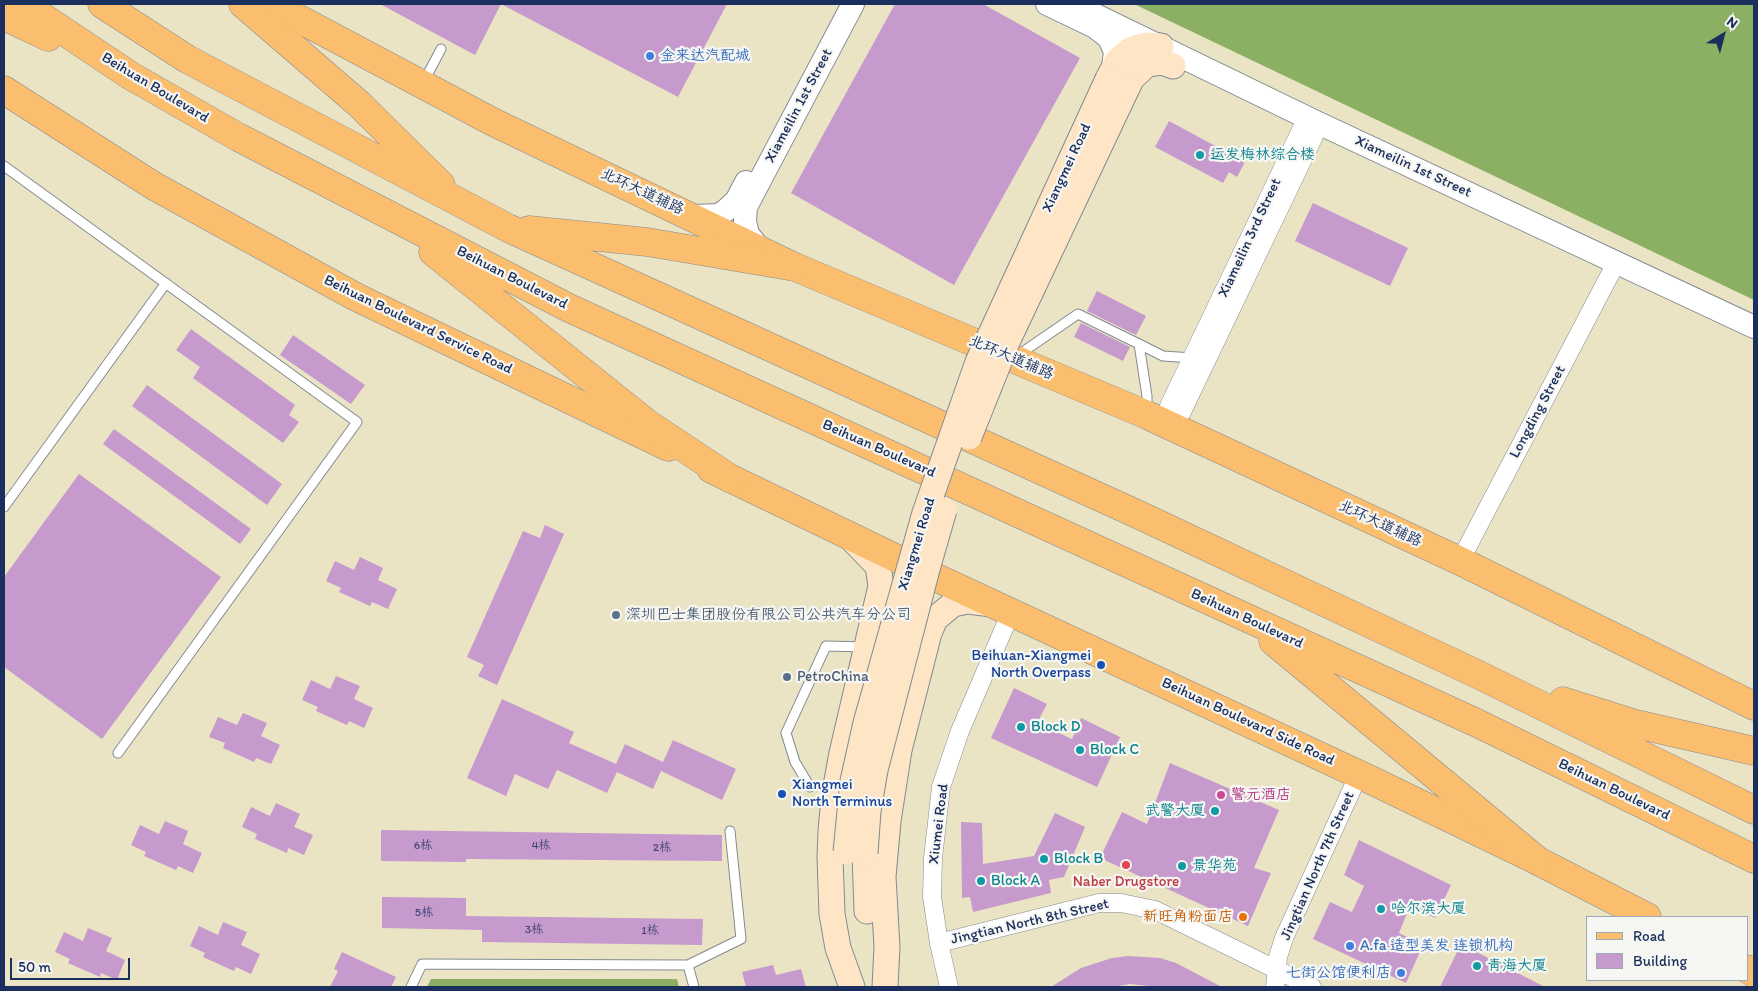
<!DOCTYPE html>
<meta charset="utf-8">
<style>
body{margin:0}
#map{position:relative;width:1758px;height:991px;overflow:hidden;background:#eae4c5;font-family:Itim,sans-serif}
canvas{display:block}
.frame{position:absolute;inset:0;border:5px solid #1b2f5e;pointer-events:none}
.legend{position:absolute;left:1586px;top:916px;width:162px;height:65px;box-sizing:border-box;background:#f6f6f2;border:1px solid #9ea6b7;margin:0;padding:6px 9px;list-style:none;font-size:15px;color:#1b2f5e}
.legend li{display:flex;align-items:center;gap:10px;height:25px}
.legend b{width:25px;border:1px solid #9ea6b7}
.north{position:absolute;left:1698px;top:10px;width:50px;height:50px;-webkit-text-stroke:4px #f6f6f2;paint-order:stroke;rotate:37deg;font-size:14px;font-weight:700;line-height:20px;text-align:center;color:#1b2f5e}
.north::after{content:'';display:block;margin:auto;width:18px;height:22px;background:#1b2f5e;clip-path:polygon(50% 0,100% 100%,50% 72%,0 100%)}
.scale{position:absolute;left:10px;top:958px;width:120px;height:22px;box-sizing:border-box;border:2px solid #1b2f5e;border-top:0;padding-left:6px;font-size:15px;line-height:18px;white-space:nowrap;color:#1b2f5e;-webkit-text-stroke:4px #f6f6f2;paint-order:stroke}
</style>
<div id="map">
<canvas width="1758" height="991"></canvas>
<div class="frame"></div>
<ul class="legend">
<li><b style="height:6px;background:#fbbe6e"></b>Road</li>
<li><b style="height:14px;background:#c69acd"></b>Building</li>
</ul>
<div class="north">N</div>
<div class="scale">50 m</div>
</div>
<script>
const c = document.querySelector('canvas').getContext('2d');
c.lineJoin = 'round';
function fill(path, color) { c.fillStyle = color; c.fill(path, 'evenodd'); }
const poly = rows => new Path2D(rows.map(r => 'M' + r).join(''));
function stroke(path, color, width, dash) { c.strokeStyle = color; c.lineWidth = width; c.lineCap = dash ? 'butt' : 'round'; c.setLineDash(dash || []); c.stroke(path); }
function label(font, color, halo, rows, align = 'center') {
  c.font = font + ' Itim,"LXGW WenKai TC",sans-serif'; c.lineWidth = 4.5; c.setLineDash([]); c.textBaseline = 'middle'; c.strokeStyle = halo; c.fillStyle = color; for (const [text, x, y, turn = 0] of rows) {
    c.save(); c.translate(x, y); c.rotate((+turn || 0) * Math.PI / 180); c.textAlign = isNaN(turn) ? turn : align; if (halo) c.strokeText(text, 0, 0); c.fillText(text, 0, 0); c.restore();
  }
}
fill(poly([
 [1134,4,1754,4,1754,300],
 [431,979,677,979,679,987,427,987]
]), '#8cb063');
fill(poly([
 [380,4,727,4,678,97,501,4,475,55],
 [895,4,983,4,1080,58,954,285,791,193],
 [1169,121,1245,162,1237,177,1229,172,1223,183,1155,147],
 [1313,203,1408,248,1390,286,1295,241],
 [1097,291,1146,316,1136,335,1087,311],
 [1081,323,1130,347,1123,361,1074,337],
 [191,329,295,405,289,415,299,422,283,443,193,378,200,367,176,350],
 [293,335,365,385,351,404,280,355],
 [147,385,282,484,267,505,132,406],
 [114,429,251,529,240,544,103,444],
 [79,474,221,577,102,739,4,667,4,577],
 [545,525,564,534,497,685,478,676,484,665,467,657,523,531,540,538],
 [360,557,383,568,378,580,397,589,388,609,372,602,370,606,339,592,341,588,326,581,335,561,354,570],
 [336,676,360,686,354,699,373,708,364,728,349,721,347,725,316,711,318,707,302,700,311,680,330,689],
 [1014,688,1047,704,1037,723,1072,739,1081,718,1120,737,1097,787,991,738],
 [502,699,574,732,569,743,616,764,625,744,663,762,673,740,736,769,722,800,661,771,653,789,617,772,607,793,557,770,548,789,515,774,506,796,467,778],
 [243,713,267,723,261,736,280,745,271,764,256,758,254,762,223,748,225,743,209,737,218,717,237,725],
 [1170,763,1279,810,1254,868,1271,873,1248,926,1100,858,1122,812,1147,824],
 [276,803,300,814,294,827,313,835,304,855,288,848,287,853,255,839,257,834,242,827,251,807,270,816],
 [1055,813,1085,827,1064,877,1049,880,1051,893,973,912,970,897,962,898,961,822,982,823,983,864,1034,856],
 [165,821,188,831,183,844,202,853,193,873,178,866,176,870,144,856,146,852,131,845,140,825,159,834],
 [381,830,722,835,722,861,466,859,466,862,381,861],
 [1359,840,1451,885,1435,918,1410,906,1399,933,1423,945,1406,983,1313,939,1330,902,1352,912,1364,886,1344,875],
 [382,897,466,898,466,916,703,919,702,945,482,942,482,930,382,928],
 [223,922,247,932,241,945,260,954,251,974,236,967,234,971,203,957,205,953,190,946,199,926,218,935],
 [88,928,112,938,106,951,125,960,117,980,101,973,100,977,68,963,70,959,55,952,64,932,83,941],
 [1461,944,1545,987,1440,987],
 [342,952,396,977,391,987,330,987,338,971,334,969],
 [1128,956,1160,958,1176,963,1222,987,1158,987,1130,984,1112,987,1051,987,1081,968,1112,958],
 [773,965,776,975,801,969,806,987,746,987,742,972]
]), '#c69acd');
const service = poly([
 [423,83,441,49],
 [4,166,357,422,118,753],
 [1139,344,1163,356,1193,358],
 [1020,357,1027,349,1078,314,1139,344,1147,396,1147,410],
 [4,507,166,283],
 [810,787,795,762,786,733,826,646,866,647],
 [411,987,422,964,688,965],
 [694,987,688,965,741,939,730,831]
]);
const minor = poly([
 [1169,426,1169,406,1301,130,1316,122],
 [1169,426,1182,412,1190,395,1314,136,1316,122],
 [1460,561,1616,263],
 [939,943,1099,903,1121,903,1155,910,1312,987],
 [949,987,939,943,932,897,933,858,941,787,960,731,1011,612],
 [1275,987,1278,957,1284,938,1359,774]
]);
const tertiary = poly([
 [1047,4,1095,27,1109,38,1115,52,1113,67],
 [1073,4,1316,122,1754,327],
 [694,216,718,215,725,211,736,201,746,182],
 [759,248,748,234,745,222,746,207,853,4]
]);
const secondary = poly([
 [1108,79,1118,60,1130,50,1145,45,1161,46],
 [1127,88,1132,78,1147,64,1162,62,1173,66],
 [865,853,867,911],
 [852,987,838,948,832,914,830,857,831,831,834,797,842,753,881,586,878,566,852,539],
 [885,987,887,947,883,877,888,821,899,750,929,633,935,619,953,604,968,601,992,604]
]);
const primary = poly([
 [271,4,493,122,795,267,1147,415,1460,561,1754,706],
 [4,90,154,186,356,297,668,447],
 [711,469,935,577,1373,781,1538,861,1647,917],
 [1747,969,1754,973]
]);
const trunk = poly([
 [23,4,131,76,238,137,569,308,1477,723,1754,859],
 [102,4,187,59,508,228,1137,514,1477,674,1754,810],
 [243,4,359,104,441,185],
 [4,16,48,37],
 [529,230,647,242,795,267],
 [433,252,648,424,731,479],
 [1273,641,1538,861],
 [1563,701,1636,724,1754,751]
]);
stroke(service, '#828a92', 11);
stroke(minor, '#828a92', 19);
stroke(tertiary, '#828a92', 24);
stroke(secondary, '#828a92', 27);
stroke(primary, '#828a92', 29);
stroke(trunk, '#828a92', 29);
stroke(service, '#fff', 9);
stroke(minor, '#fff', 18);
stroke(tertiary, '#fff', 22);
stroke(secondary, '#fde5c5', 25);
stroke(primary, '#fbbe6e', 28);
stroke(trunk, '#fbbe6e', 28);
const secondaryBridge = poly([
 [969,437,1007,342,1127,88],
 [846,852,853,781,866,723,925,513,978,362,1108,79],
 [865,853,868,811,875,770,927,569,944,510]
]);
stroke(secondaryBridge, '#828a92', 27, []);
stroke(secondaryBridge, '#fde5c5', 25);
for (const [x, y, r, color] of [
 [650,56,5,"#3f7fe0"],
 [1200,155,5,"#0f9aa8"],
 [616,615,5,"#5c6f8a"],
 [1101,665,5,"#1a4fb4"],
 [787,677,5,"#5c6f8a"],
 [1021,727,5,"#0f9aa8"],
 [1080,750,5,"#0f9aa8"],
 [782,794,5,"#1a4fb4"],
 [1221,795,5,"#d1479c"],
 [1215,811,5,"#0f9aa8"],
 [1044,859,5,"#0f9aa8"],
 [1126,865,5,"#e0444e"],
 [1182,866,5,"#0f9aa8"],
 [981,881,5,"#0f9aa8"],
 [1381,909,5,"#0f9aa8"],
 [1243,917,5,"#e8710a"],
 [1350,946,5,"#3f7fe0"],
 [1477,966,5,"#0f9aa8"],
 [1401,973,5,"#3f7fe0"]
]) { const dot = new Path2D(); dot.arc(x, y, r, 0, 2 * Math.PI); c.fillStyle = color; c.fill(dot); stroke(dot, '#f6f6f2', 2); }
label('12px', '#464a7a', null, [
 ["6栋",423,846],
 ["4栋",541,846],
 ["2栋",662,848],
 ["5栋",424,913],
 ["3栋",534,930],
 ["1栋",650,931]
]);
label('15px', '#366cbe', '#f6f6f2', [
 ["金来达汽配城",660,56],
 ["A.fa 造型美发 连锁机构",1360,946],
 ["七街公馆便利店",1391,973,"right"]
], 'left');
label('15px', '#1b2f5e', '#f6f6f2', [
 ["Beihuan Boulevard",155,88,31],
 ["Xiameilin 1st Street",799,106,-62],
 ["Xiameilin 1st Street",1413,167,25],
 ["Xiangmei Road",1067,168,-65],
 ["北环大道辅路",642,192,25],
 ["Xiameilin 3rd Street",1250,238,-65],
 ["Beihuan Boulevard",512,278,27],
 ["Beihuan Boulevard Service Road",418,325,26],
 ["北环大道辅路",1011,358,23],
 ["Longding Street",1538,412,-62],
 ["Beihuan Boulevard",879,449,24],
 ["北环大道辅路",1380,524,25],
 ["Xiangmei Road",917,544,-73],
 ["Beihuan Boulevard",1247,619,25],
 ["Beihuan Boulevard Side Road",1248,722,25],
 ["Beihuan Boulevard",1614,790,26],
 ["Xiumei Road",939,824,-83],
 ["Jingtian North 7th Street",1318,866,-66],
 ["Jingtian North 8th Street",1030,922,-13]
]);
label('15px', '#0d838f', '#f6f6f2', [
 ["运发梅林综合楼",1210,155],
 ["Block D",1031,727],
 ["Block C",1090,750],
 ["武警大厦",1205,811,"right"],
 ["Block B",1054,859],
 ["景华苑",1192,866],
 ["Block A",991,881],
 ["哈尔滨大厦",1391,909],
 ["青海大厦",1487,966]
], 'left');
label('15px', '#4e5e75', '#f6f6f2', [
 ["深圳巴士集团股份有限公司公共汽车分公司",626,615],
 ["PetroChina",797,677]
], 'left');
label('15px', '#164399', '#f6f6f2', [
 ["Beihuan-Xiangmei",1091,656],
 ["North Overpass",1091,673],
 ["Xiangmei",792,785,"left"],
 ["North Terminus",792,802,"left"]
], 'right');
label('15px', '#b23c85', '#f6f6f2', [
 ["警元酒店",1231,795]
], 'left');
label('15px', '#be3a42', '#f6f6f2', [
 ["Naber Drugstore",1126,882]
]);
label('15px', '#c56008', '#f6f6f2', [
 ["新旺角粉面店",1233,917]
], 'right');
</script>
